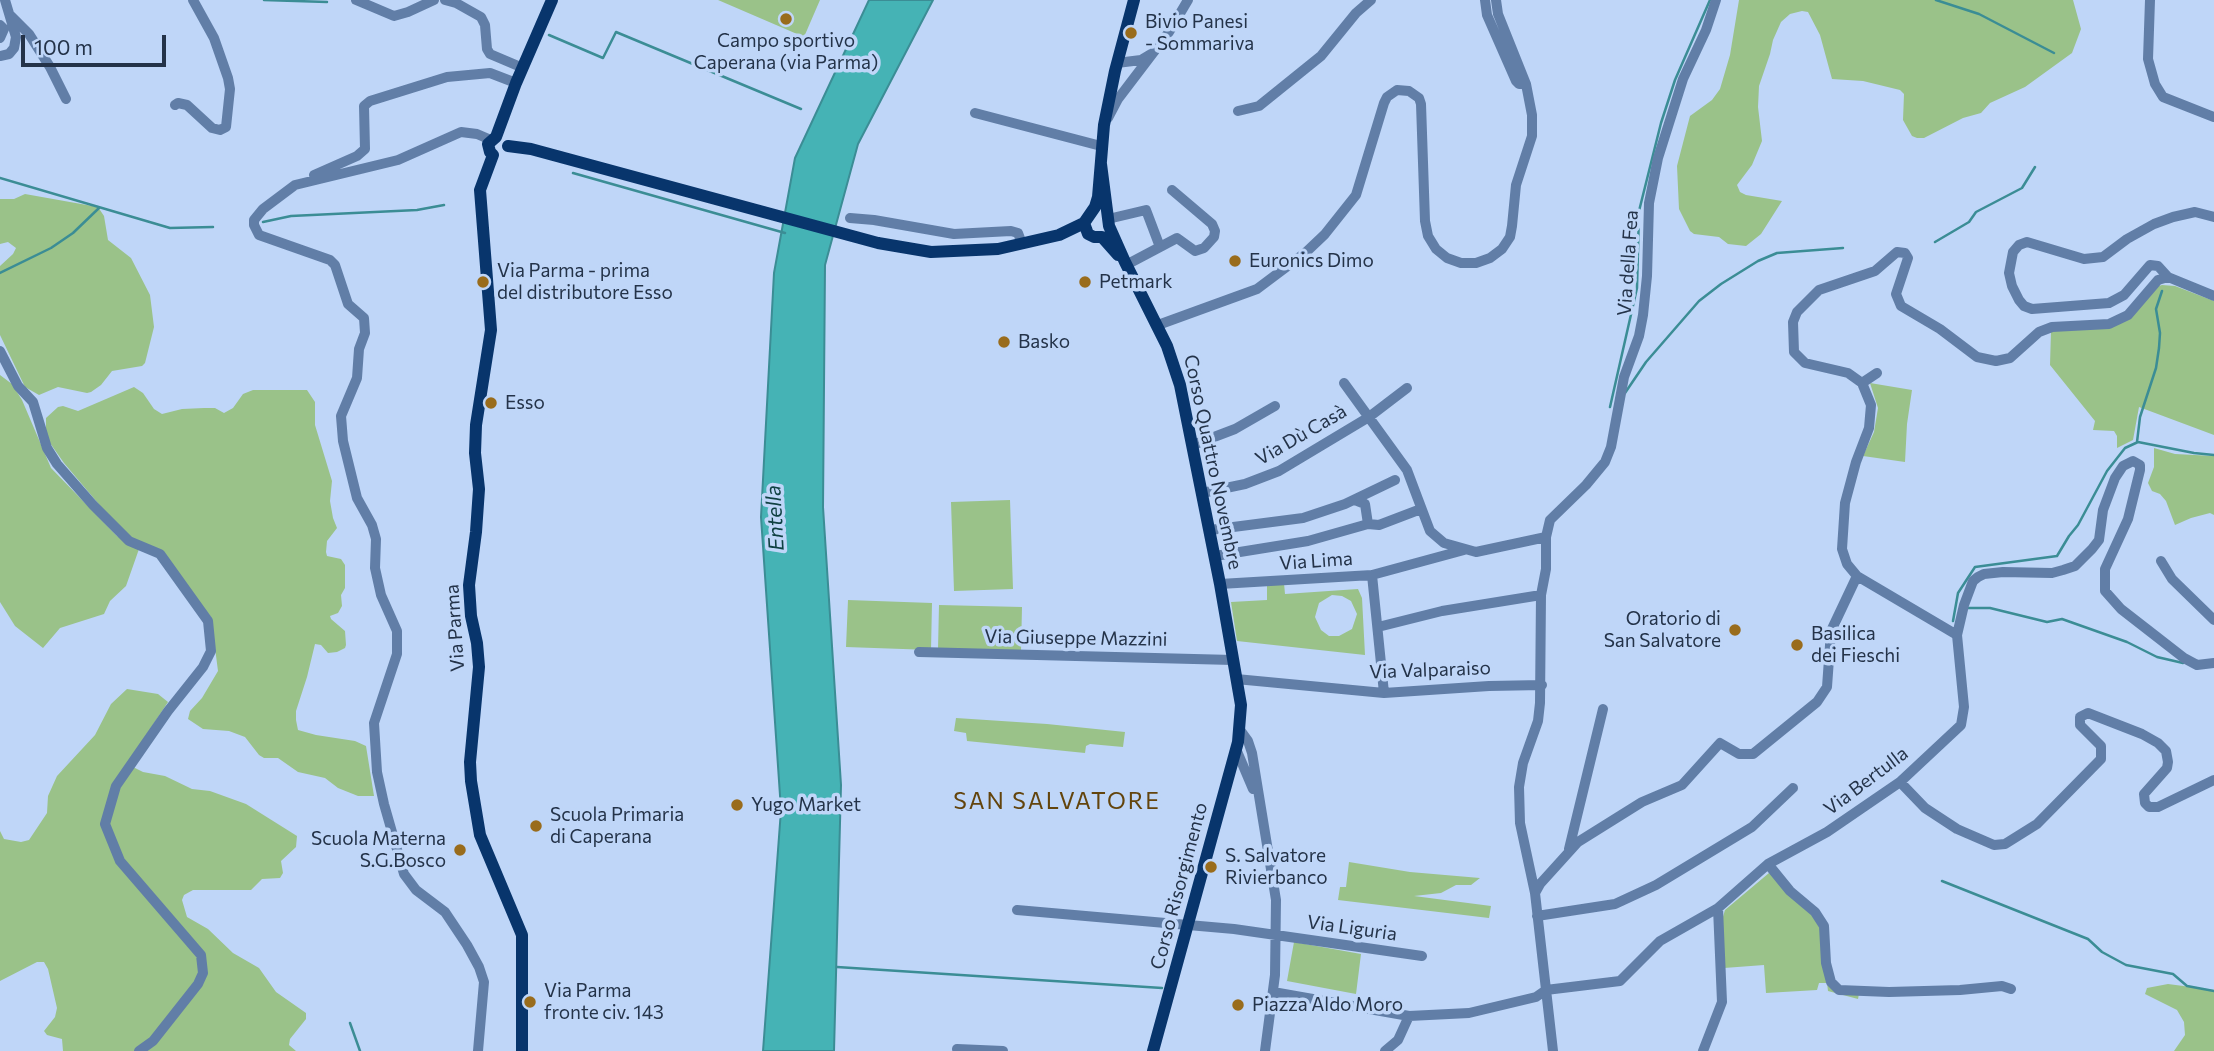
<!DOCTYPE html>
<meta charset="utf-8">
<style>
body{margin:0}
#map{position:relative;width:2214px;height:1051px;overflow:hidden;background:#bfd6f8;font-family:Commissioner,sans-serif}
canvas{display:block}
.scale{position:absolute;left:21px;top:35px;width:145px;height:32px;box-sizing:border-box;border:4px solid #243349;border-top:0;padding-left:9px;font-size:21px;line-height:24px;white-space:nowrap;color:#243349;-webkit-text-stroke:5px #bfd6f8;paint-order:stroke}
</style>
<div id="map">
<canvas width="2214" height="1051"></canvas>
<div class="scale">100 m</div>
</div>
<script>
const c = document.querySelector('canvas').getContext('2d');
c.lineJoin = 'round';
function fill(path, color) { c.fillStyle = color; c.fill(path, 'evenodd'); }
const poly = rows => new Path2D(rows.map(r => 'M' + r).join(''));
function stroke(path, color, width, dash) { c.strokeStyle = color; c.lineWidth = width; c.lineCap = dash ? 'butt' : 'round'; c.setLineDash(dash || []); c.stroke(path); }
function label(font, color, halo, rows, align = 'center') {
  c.font = font + ' Commissioner,sans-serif'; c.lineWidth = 7; c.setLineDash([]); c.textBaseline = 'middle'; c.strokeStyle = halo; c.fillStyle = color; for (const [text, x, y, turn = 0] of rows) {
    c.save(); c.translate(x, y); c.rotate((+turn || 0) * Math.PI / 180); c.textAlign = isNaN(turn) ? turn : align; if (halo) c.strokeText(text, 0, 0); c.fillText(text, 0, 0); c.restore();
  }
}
fill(poly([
 [718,0,820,0,804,37],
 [1739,0,2073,0,2081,29,2072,53,2025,87,1990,103,1981,113,1963,118,1924,138,1917,138,1912,136,1903,120,1904,94,1900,90,1863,81,1832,79,1820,35,1808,12,1802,11,1790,14,1781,22,1773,40,1770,54,1759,86,1758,107,1762,141,1752,165,1737,185,1740,192,1746,195,1782,201,1761,234,1746,246,1728,244,1719,237,1694,234,1690,231,1679,209,1677,166,1690,116,1712,100,1720,89,1730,55],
 [25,194,98,207,104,216,108,240,131,258,150,295,154,327,145,363,142,366,112,371,101,385,91,392,87,393,58,387,39,395,25,387,0,335,0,266,13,254,16,248,8,242,0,244,0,199,14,199],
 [2162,285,2175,286,2214,301,2214,435,2139,407,2133,440,2117,448,2117,436,2114,431,2093,430,2095,421,2050,365,2051,331,2111,326,2156,287],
 [0,375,12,384,22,400,51,468,117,536,139,549,126,586,110,601,104,614,60,628,43,648,15,626,0,602],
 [1870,383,1912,390,1907,424,1905,462,1863,456,1874,432,1878,408],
 [134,387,143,393,154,409,162,414,182,409,204,408,215,408,224,413,233,408,243,394,253,390,307,390,315,402,315,425,332,481,330,501,333,518,337,528,327,541,326,552,327,556,341,559,345,565,345,588,341,595,342,606,338,613,330,616,331,619,345,631,346,645,345,648,337,652,328,653,321,645,315,644,307,677,296,711,296,720,298,730,316,735,355,741,366,746,374,796,358,796,338,788,325,778,298,772,278,758,264,758,259,755,245,737,229,731,203,729,188,719,190,711,202,698,218,671,211,617,187,588,166,555,132,538,113,521,64,463,50,443,46,431,46,418,58,407,63,406,78,411],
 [2154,448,2175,454,2214,456,2214,515,2210,513,2191,518,2175,525,2166,501,2160,494,2152,491,2148,483,2154,467],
 [1010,500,1013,589,954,591,951,502],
 [1284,583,1285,594,1358,589,1362,598,1365,655,1237,641,1231,602,1267,600,1267,584],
 [1332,595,1342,596,1351,601,1357,614,1352,629,1339,636,1329,636,1321,630,1315,617,1319,603],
 [848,600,932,603,931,650,846,647],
 [939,605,1022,607,1021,651,938,649],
 [127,689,158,694,168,702,127,764,143,772,165,776,192,789,210,791,246,804,297,836,296,847,281,861,283,873,280,878,262,879,251,890,193,890,184,895,182,900,187,917,208,929,233,953,259,968,276,992,306,1013,306,1019,290,1039,289,1045,296,1051,63,1051,62,1039,47,1035,44,1031,55,1017,57,1008,48,969,44,962,37,962,0,981,0,831,4,839,21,842,29,840,47,813,48,796,57,776,95,735,111,704],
 [956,718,1047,724,1125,732,1123,747,1090,744,1086,746,1085,753,967,741,966,733,954,731],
 [1349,862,1410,872,1480,878,1471,885,1456,885,1441,893,1414,896,1491,906,1489,918,1338,900,1340,887,1346,887],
 [1769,873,1772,874,1821,924,1831,985,1859,994,1858,999,1828,991,1827,983,1819,983,1817,990,1766,993,1764,965,1724,968,1722,920,1725,910],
 [1294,942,1361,954,1356,994,1287,981],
 [2168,984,2214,990,2214,1051,2174,1051,2185,1035,2184,1022,2177,1010,2145,994,2147,988]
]), '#9ac289');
const water = poly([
 [869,0,933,0,858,144,825,265,823,507,841,785,834,1051,763,1051,781,810,761,517,774,273,795,158,869,0]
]);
fill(water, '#45b3b5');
stroke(water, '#3b8d95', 2);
stroke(poly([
 [264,0,327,2],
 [1936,0,1979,14,2054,53],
 [549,35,603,58,616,32,801,109],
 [573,173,785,233],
 [0,178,170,228,213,227],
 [263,222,291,216,417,210,444,205],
 [1935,242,1969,222,1976,212,2022,188,2035,167],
 [0,273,51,248,73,233,99,208],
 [1625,393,1646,362,1699,301,1721,284,1758,261,1777,253,1843,248],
 [1610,407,1637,288,1639,211,1661,123,1675,80,1710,0],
 [2137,442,2140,417,2156,368,2159,348,2160,333,2156,309,2162,291],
 [1965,608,1990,608,2047,622,2062,619,2127,642,2157,657,2183,663],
 [1953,621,1958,593,1975,567,2057,556,2069,536,2078,525,2107,471,2125,448,2138,442,2194,453,2214,455],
 [1942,881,2088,939,2102,952,2126,965,2173,974,2187,986,2214,991],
 [837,967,1162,988],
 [350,1023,360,1051]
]), '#3b8d95', 2.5);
stroke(poly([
 [356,0,394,16,408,12,434,0],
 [445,0,456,3,481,17,485,25,487,49,490,54,523,68],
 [1485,0,1487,15,1516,81,1519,84,1526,84],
 [2150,0,2148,59,2155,84,2163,97,2214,117],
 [11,16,29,34,50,67,66,99],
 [0,25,4,29,0,38],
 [0,56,9,54,14,48,16,37,5,0],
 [1117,63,1141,60,1151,54],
 [175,105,178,103,187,105,212,128,220,130,226,127,230,89,228,78,214,38,193,0],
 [1238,111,1259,106,1321,56,1356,13,1371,0],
 [975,113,1101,146],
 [1108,118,1118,99,1169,32,1188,0],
 [314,175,357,156,365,149,364,106,370,101,447,77,490,73,516,83],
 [850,218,874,220,954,234,1011,231,1018,233,1022,244],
 [1108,219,1146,210,1160,247],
 [1126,265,1177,238,1195,251,1204,248,1214,237,1215,231,1212,224,1172,190],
 [2168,277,2158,266,2150,265,2124,295,2109,303,2032,309,2024,306,2019,300,2012,286,2009,273,2013,252,2019,245,2027,242,2084,259,2103,257,2127,239,2154,224,2173,217,2195,212,2214,217],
 [1158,325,1257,289,1305,253,1325,234,1356,195,1384,103,1387,97,1397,90,1409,91,1419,98,1421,104,1425,221,1428,236,1436,249,1447,258,1461,263,1476,263,1490,258,1502,249,1510,237,1512,226,1516,185,1532,136,1532,115,1526,84,1498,14,1496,0],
 [0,351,18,386,33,402,47,448,57,464,93,505,129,541,160,554,208,621,211,651,203,667,168,711,116,786,105,824,120,861,201,955,203,973,198,984,153,1041,139,1051],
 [1344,383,1407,470,1430,531,1444,543,1476,552,1546,537],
 [1862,383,1848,373,1805,363,1794,352,1793,322,1797,312,1819,290,1875,271,1897,252,1905,253,1908,258,1896,294,1901,306,1940,329,1977,357,1996,361,2010,358,2039,332,2052,327,2109,324,2128,315,2158,280,2168,277,2214,296],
 [1862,383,1877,373],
 [1193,445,1235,429,1275,406],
 [1202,493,1245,484,1279,471,1369,417,1407,388],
 [1355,500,1365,504,1368,524],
 [1210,530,1303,518,1345,504,1395,480],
 [1215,556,1308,541,1368,524,1379,525,1421,509],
 [2161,561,2172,579,2214,620],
 [1372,575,1384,693],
 [1220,584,1372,575,1464,550],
 [1378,627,1442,611,1541,595],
 [1957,635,1964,605,1973,581,1978,577,1984,574,2003,572,2052,573,2063,570,2075,566,2092,549,2099,540,2103,510,2115,478,2123,466,2133,461,2140,465,2140,470,2128,519,2105,569,2105,591,2121,609,2184,658,2197,665,2214,663],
 [919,652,1233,660],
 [1236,679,1384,693,1489,686,1542,685],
 [1240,730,1248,741,1252,753,1276,900,1275,975,1265,1051],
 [1236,749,1253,789],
 [1900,782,1925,808,1957,829,1994,845,2005,844,2037,824,2101,759,2101,746,2080,725,2080,717,2088,713,2142,734,2158,743,2166,751,2168,762,2167,768,2144,794,2145,803,2149,807,2158,807,2214,780],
 [1569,849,1603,709],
 [1768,864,1790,891,1815,912,1824,926,1826,963,1831,982,1839,990,1889,992,1960,990,2002,986,2011,989],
 [1535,893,1520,823,1519,787,1523,763,1538,721,1540,703,1541,595,1546,569,1546,537,1550,520,1586,485,1605,462,1611,447,1624,377,1639,336,1643,315,1647,276,1649,203,1658,158,1683,79,1706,30,1716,0],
 [1017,910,1234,929,1422,956],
 [1537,916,1615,904,1656,885,1752,827,1793,788],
 [1273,992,1409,1016,1469,1013,1536,997,1546,990,1620,981,1660,941,1718,908,1768,864,1827,832,1900,782,1961,725,1964,707,1957,635,1857,576,1847,564,1842,549,1845,503,1856,462,1869,428,1871,405,1862,383],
 [957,1049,1003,1051],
 [478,1051,484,982,479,967,467,945,445,912,416,890,404,874,384,804,377,772,374,723,397,654,397,631,381,595,375,568,376,539,372,525,357,498,343,441,341,416,357,378,359,349,365,333,364,318,348,304,335,265,330,260,259,235,254,225,254,220,263,209,295,185,398,160,461,132,477,134,491,140],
 [1385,1051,1398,1040,1409,1016],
 [1553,1051,1535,893,1540,884,1578,842,1642,802,1682,785,1720,743,1739,754,1753,754,1817,702,1827,687,1831,631,1857,576],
 [1703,1051,1722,1002,1718,908]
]), '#617ea7', 10);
stroke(poly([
 [508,146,531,149,878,243,931,252,998,249,1059,235,1084,223],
 [493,155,480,190,491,330,476,425,475,453,479,489,476,532,469,585,471,616,477,643,479,667,470,762,471,781,480,835,522,935,522,1051],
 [493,155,490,152,488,144,496,137,516,83,552,0],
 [1101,164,1109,226,1125,262,1167,346,1180,385,1220,584,1241,705,1238,742,1153,1051],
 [1118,255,1102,237,1094,237,1088,234,1084,223,1095,207,1098,197,1104,125,1115,71,1134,0]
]), '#08356c', 12);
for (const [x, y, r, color] of [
 [786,19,7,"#996c1c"],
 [1131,33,7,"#996c1c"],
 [1235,261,7,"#996c1c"],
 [483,282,7,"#996c1c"],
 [1085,282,7,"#996c1c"],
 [1004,342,7,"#996c1c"],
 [491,403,7,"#996c1c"],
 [1735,630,7,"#996c1c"],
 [1797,645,7,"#996c1c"],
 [737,805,7,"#996c1c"],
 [536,826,7,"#996c1c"],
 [460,850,7,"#996c1c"],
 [1211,867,7,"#996c1c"],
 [530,1002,7,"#996c1c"],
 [1238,1005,7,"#996c1c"]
]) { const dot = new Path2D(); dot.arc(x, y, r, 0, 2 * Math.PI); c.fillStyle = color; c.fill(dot); stroke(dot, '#bfd6f8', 2.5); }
label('19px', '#243349', '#bfd6f8', [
 ["Bivio Panesi",1145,22],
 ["- Sommariva",1145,44],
 ["Campo sportivo",786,41,"center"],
 ["Caperana (via Parma)",786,63,"center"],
 ["Euronics Dimo",1249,261],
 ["Via Parma - prima",497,271],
 ["del distributore Esso",497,293],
 ["Petmark",1099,282],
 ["Basko",1018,342],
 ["Esso",505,403],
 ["Oratorio di",1721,619,"right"],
 ["San Salvatore",1721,641,"right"],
 ["Basilica",1811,634],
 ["dei Fieschi",1811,656],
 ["Yugo Market",751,805],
 ["Scuola Primaria",550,815],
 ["di Caperana",550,837],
 ["Scuola Materna",446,839,"right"],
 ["S.G.Bosco",446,861,"right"],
 ["S. Salvatore",1225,856],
 ["Rivierbanco",1225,878],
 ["Via Parma",544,991],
 ["fronte civ. 143",544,1013],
 ["Piazza Aldo Moro",1252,1005]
], 'left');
label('19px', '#243349', '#bfd6f8', [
 ["Via della Fea",1628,263,-86],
 ["Via Dù Casà",1301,435,-30],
 ["Corso Quattro Novembre",1213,462,78],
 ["Via Lima",1316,561,-4],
 ["Via Parma",455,628,-94],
 ["Via Giuseppe Mazzini",1076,638,1],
 ["Via Valparaiso",1430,670,-2],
 ["Via Bertulla",1866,781,-37],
 ["Corso Risorgimento",1179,886,-75],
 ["Via Liguria",1352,928,8]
]);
label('italic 21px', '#0f4142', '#bfd6f8', [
 ["Entella",775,518,-93]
]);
c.letterSpacing = '2px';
label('23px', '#63440c', '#bfd6f8', [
 ["SAN SALVATORE",1057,801]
]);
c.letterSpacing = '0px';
</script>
